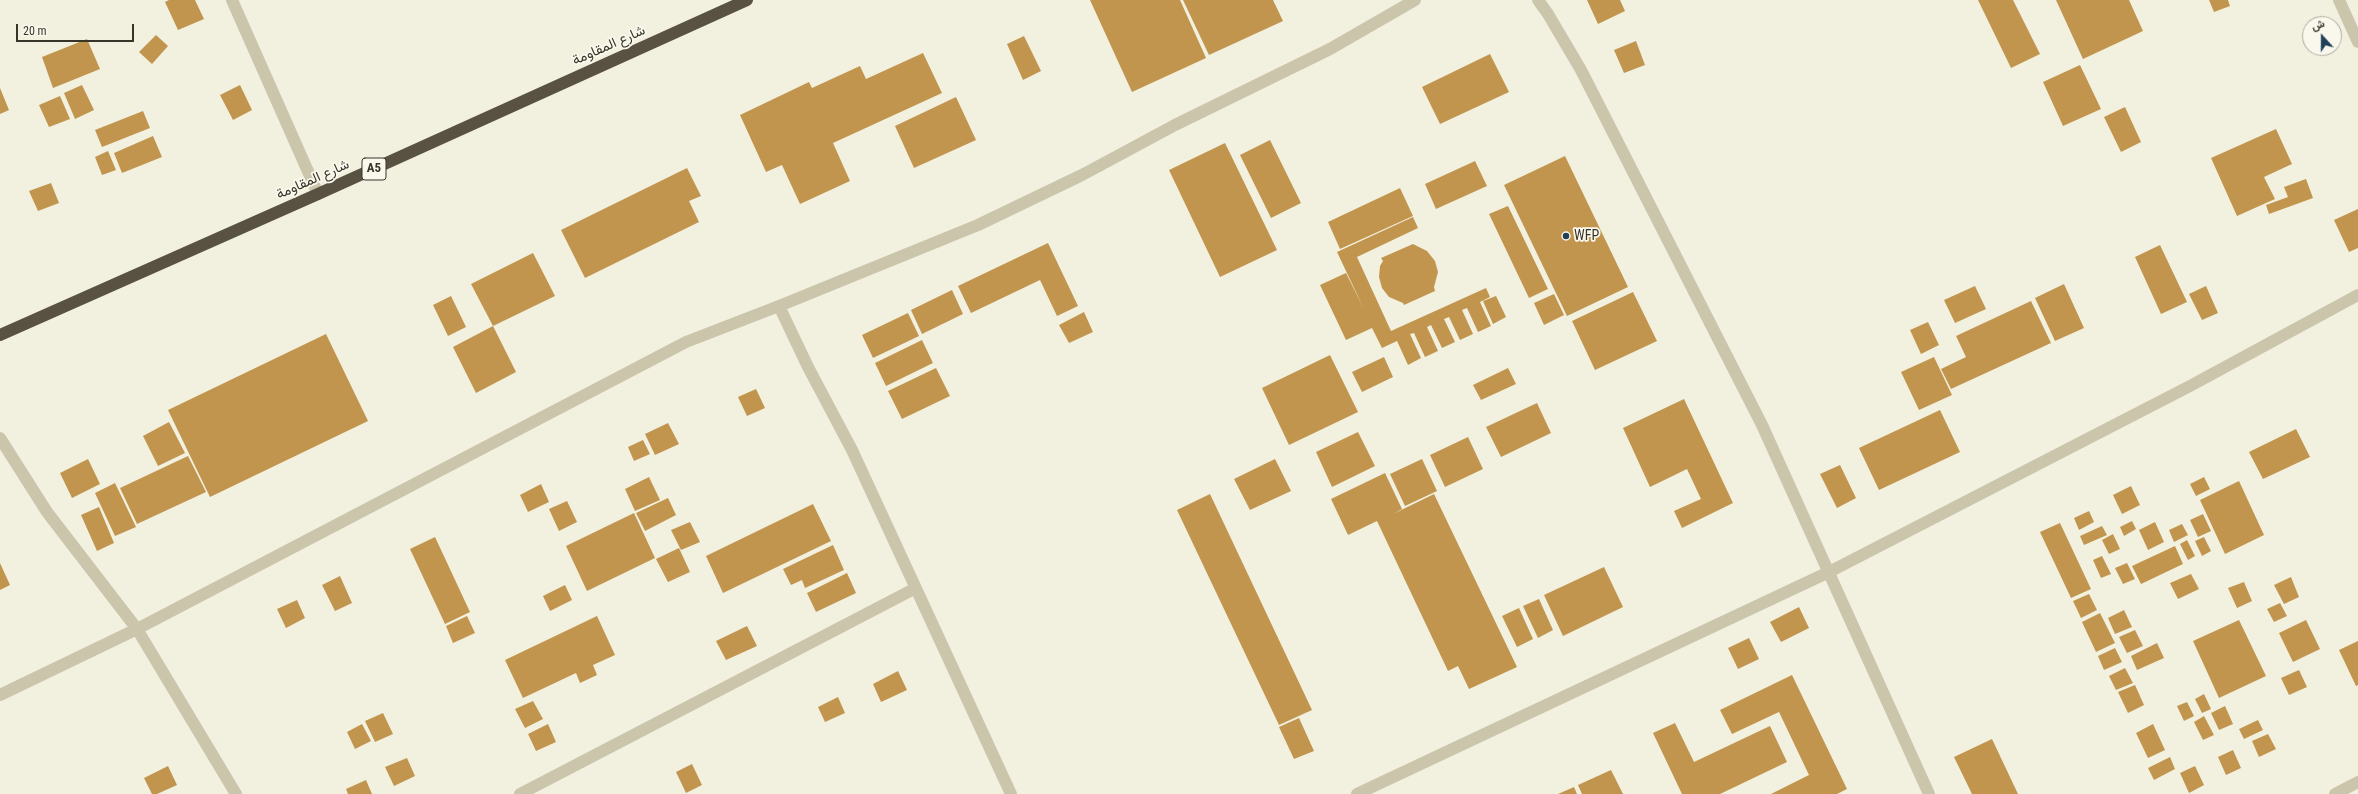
<!DOCTYPE html>
<meta charset="utf-8">
<style>
body{margin:0}
#map{position:relative;width:2358px;height:794px;overflow:hidden;background:#f2f0df;font-family:"Roboto Condensed",Vazirmatn,sans-serif}
canvas{display:block}
.north{position:absolute;left:2302px;top:16px;width:40px;height:40px;box-sizing:border-box;background:#faf8ec;border:1px solid #acaa9e;border-radius:50%;rotate:339deg;font-size:11px;font-weight:700;line-height:16px;text-align:center;color:#38342a}
.north::after{content:'';display:block;margin:auto;width:14px;height:18px;background:#214159;clip-path:polygon(50% 0,100% 100%,50% 72%,0 100%)}
.scale{position:absolute;left:16px;top:24px;width:118px;height:18px;box-sizing:border-box;border:2px solid #38342a;border-top:0;padding-left:5px;font-size:12px;line-height:14px;white-space:nowrap;color:#38342a;-webkit-text-stroke:3px #faf8ec;paint-order:stroke}
</style>
<div id="map">
<canvas width="2358" height="794"></canvas>
<div class="north">ش</div>
<div class="scale">20 m</div>
</div>
<script>
const c = document.querySelector('canvas').getContext('2d');
c.lineJoin = 'round';
function fill(path, color) { c.fillStyle = color; c.fill(path, 'evenodd'); }
const poly = rows => new Path2D(rows.map(r => 'M' + r).join(''));
function stroke(path, color, width, dash) { c.strokeStyle = color; c.lineWidth = width; c.lineCap = dash ? 'butt' : 'round'; c.setLineDash(dash || []); c.stroke(path); }
function label(font, color, halo, rows, align = 'center') {
  c.font = font + ' "Roboto Condensed",Vazirmatn,sans-serif'; c.lineWidth = 3.5; c.setLineDash([]); c.textBaseline = 'middle'; c.strokeStyle = halo; c.fillStyle = color; for (const [text, x, y, turn = 0] of rows) {
    c.save(); c.translate(x, y); c.rotate((+turn || 0) * Math.PI / 180); c.textAlign = isNaN(turn) ? turn : align; if (halo) c.strokeText(text, 0, 0); c.fillText(text, 0, 0); c.restore();
  }
}
fill(poly([
 [169,0,195,0,204,19,178,30,165,2],
 [1090,0,1180,0,1206,58,1132,92],
 [1183,0,1273,0,1283,21,1209,55],
 [1587,0,1620,0,1625,11,1598,24],
 [1978,0,2013,0,2040,54,2011,68],
 [2056,0,2129,0,2143,31,2083,59],
 [2209,0,2228,0,2230,6,2214,12],
 [156,35,168,46,152,64,139,52],
 [1024,36,1041,71,1023,80,1007,44],
 [87,39,100,69,53,88,42,57],
 [1636,41,1645,65,1624,73,1614,50],
 [923,53,942,93,833,143,850,181,800,204,782,165,766,172,740,115,809,82,812,88,860,66,866,79],
 [1490,54,1509,92,1440,124,1422,87],
 [2080,65,2101,109,2063,126,2043,82],
 [82,85,94,110,75,119,64,93],
 [240,85,252,110,233,120,220,95],
 [0,88,9,110,0,114],
 [60,96,70,119,49,127,39,105],
 [956,97,976,140,914,168,895,126],
 [2125,107,2141,142,2121,152,2104,117],
 [143,111,150,128,102,147,95,130],
 [2276,129,2292,164,2264,177,2275,199,2237,216,2211,158],
 [153,136,162,157,122,173,114,153],
 [1270,140,1301,203,1271,218,1240,155],
 [1225,143,1277,250,1220,277,1169,170],
 [108,151,116,170,102,175,95,157],
 [1565,156,1628,287,1567,316,1504,185],
 [1475,161,1487,186,1436,209,1425,184],
 [687,168,701,196,689,201,699,222,585,278,561,230],
 [2306,179,2313,198,2269,214,2266,205,2288,197,2284,187],
 [51,183,59,203,38,211,29,191],
 [1400,188,1413,216,1340,249,1328,222],
 [1508,206,1548,289,1529,298,1489,214],
 [2358,209,2358,248,2349,252,2334,220],
 [1413,217,1418,228,1357,257,1391,331,1486,288,1490,297,1480,302,1491,326,1478,332,1467,308,1462,310,1473,334,1460,340,1449,317,1444,319,1455,342,1442,348,1431,325,1427,327,1438,351,1425,357,1414,333,1410,334,1421,358,1408,365,1397,341,1382,348,1372,328,1346,340,1320,285,1346,273,1364,309,1337,252],
 [1048,243,1078,306,1057,316,1040,280,971,313,958,286],
 [1413,244,1427,251,1435,261,1438,272,1434,287,1435,291,1404,305,1403,303,1389,297,1382,288,1379,277,1380,266,1383,261,1381,258],
 [2160,245,2187,302,2161,314,2135,257],
 [533,253,555,296,493,326,471,284],
 [2064,284,2084,328,2055,341,2035,298],
 [1975,286,1986,309,1955,323,1944,300],
 [2206,286,2218,313,2202,320,2189,294],
 [952,290,963,314,922,334,911,310],
 [1633,292,1657,341,1595,370,1572,321],
 [1554,294,1564,315,1544,325,1534,303],
 [451,296,466,327,448,336,433,305],
 [1496,296,1506,317,1493,324,1483,301],
 [2031,301,2051,343,1951,389,1941,369,1966,357,1956,336],
 [1084,312,1093,332,1069,343,1059,325],
 [908,313,919,336,873,358,862,335],
 [1928,322,1939,345,1921,354,1910,330],
 [493,326,516,372,476,393,453,347],
 [326,334,368,421,210,497,168,410],
 [922,340,933,363,886,386,875,363],
 [1330,355,1358,412,1289,445,1262,388],
 [1384,357,1393,377,1362,392,1352,372],
 [1934,357,1952,395,1919,410,1901,372],
 [936,368,950,396,902,419,888,391],
 [1508,368,1516,384,1481,400,1473,385],
 [756,389,765,408,747,416,738,397],
 [1684,399,1733,503,1682,528,1674,511,1701,499,1687,469,1650,487,1623,428],
 [1537,403,1551,433,1501,457,1486,427],
 [1940,410,1960,452,1879,490,1859,448],
 [169,422,185,453,158,466,143,436],
 [668,423,679,444,655,455,645,434],
 [2296,429,2310,457,2263,479,2249,452],
 [1358,432,1375,466,1332,487,1316,452],
 [1468,437,1483,469,1445,487,1430,455],
 [643,440,650,454,634,461,628,447],
 [188,456,206,492,137,524,120,488],
 [88,459,100,484,72,498,60,473],
 [1275,459,1291,491,1250,510,1234,479],
 [1422,459,1437,491,1405,506,1390,474],
 [1840,465,1856,498,1837,508,1820,474],
 [1385,473,1402,509,1393,514,1434,494,1517,667,1469,689,1458,666,1448,671,1377,521,1348,535,1331,499],
 [649,477,660,500,635,511,625,489],
 [2204,477,2210,489,2196,496,2190,484],
 [2239,481,2264,535,2225,554,2200,500],
 [115,483,136,527,115,536,95,493],
 [541,484,549,502,528,512,520,495],
 [2131,486,2140,505,2122,514,2113,495],
 [1210,494,1312,710,1279,725,1177,510],
 [668,498,676,515,645,531,636,513],
 [567,501,577,522,559,531,549,509],
 [813,504,831,541,723,593,706,556],
 [99,507,114,543,97,551,81,515],
 [2089,511,2094,522,2079,530,2074,518],
 [634,513,655,558,587,591,566,546],
 [2203,514,2211,531,2198,537,2190,520],
 [2132,521,2136,529,2124,536,2120,527],
 [690,522,700,542,681,550,671,530],
 [2155,522,2164,542,2148,550,2139,530],
 [2060,523,2091,589,2071,598,2040,532],
 [2182,524,2188,535,2174,542,2169,530],
 [2102,526,2107,535,2084,545,2080,536],
 [2113,534,2120,549,2109,554,2102,540],
 [435,537,470,612,445,624,410,549],
 [2204,537,2211,551,2202,556,2195,541],
 [2187,540,2195,556,2188,560,2180,544],
 [833,545,844,570,805,588,802,580,791,585,783,569],
 [2175,546,2183,564,2141,584,2132,566],
 [679,548,690,572,668,582,656,559],
 [2102,556,2111,574,2101,578,2093,560],
 [0,563,10,585,0,590],
 [2127,563,2135,579,2123,584,2115,568],
 [1604,567,1623,607,1563,636,1544,595],
 [847,573,856,593,816,612,807,593],
 [2191,574,2199,589,2178,599,2170,583],
 [340,576,352,603,335,611,322,585],
 [2291,577,2299,597,2284,604,2274,585],
 [2244,582,2252,601,2237,608,2228,588],
 [565,585,572,600,550,611,543,596],
 [2089,594,2097,610,2081,618,2073,601],
 [1539,599,1553,630,1538,638,1523,606],
 [297,600,305,618,286,628,277,609],
 [2280,603,2287,616,2274,622,2267,609],
 [1799,607,1809,628,1781,642,1770,622],
 [1519,608,1533,639,1517,647,1502,616],
 [2124,610,2132,627,2115,634,2108,618],
 [2100,613,2115,643,2096,652,2082,622],
 [467,616,475,633,453,643,446,626],
 [597,616,615,655,593,665,597,675,580,683,576,673,523,698,505,660],
 [2239,620,2266,676,2219,698,2193,641],
 [2306,620,2320,649,2293,662,2279,633],
 [747,626,757,646,726,660,716,641],
 [2135,630,2143,646,2127,653,2119,637],
 [1749,638,1759,659,1738,669,1728,648],
 [2358,641,2358,685,2356,686,2339,650],
 [2157,643,2164,658,2137,670,2131,656],
 [2115,648,2122,662,2104,670,2098,656],
 [2125,668,2133,683,2116,690,2109,676],
 [2299,670,2307,687,2289,695,2281,678],
 [898,671,907,690,881,702,873,684],
 [1792,675,1847,789,1837,794,1771,794,1809,775,1779,712,1732,734,1720,710],
 [2135,685,2144,705,2128,713,2118,692],
 [2204,694,2211,709,2202,713,2195,699],
 [838,697,845,713,825,722,818,707],
 [533,701,543,719,525,728,515,709],
 [2187,702,2194,716,2184,721,2177,706],
 [2225,706,2233,724,2219,730,2211,713],
 [383,713,393,734,375,742,365,721],
 [2204,716,2214,735,2203,740,2194,722],
 [1299,718,1314,751,1294,759,1279,727],
 [2258,720,2263,730,2244,739,2239,729],
 [1675,723,1694,762,1770,726,1787,762,1720,794,1682,794,1653,733],
 [362,724,371,741,355,749,347,732],
 [548,724,556,742,536,751,528,734],
 [2153,724,2165,750,2148,758,2136,733],
 [2268,734,2276,749,2259,757,2252,741],
 [1992,739,2018,794,1972,794,1954,757],
 [2233,750,2241,768,2226,775,2218,757],
 [2170,757,2175,769,2154,780,2148,768],
 [407,758,415,776,394,786,385,767],
 [692,764,702,785,686,793,676,772],
 [168,766,177,785,157,794,152,794,144,778],
 [2195,766,2204,785,2189,793,2180,773],
 [1611,770,1623,794,1582,794,1578,785],
 [366,780,372,794,348,794,346,789],
 [1574,787,1577,794,1558,794]
]), '#c2954e');
stroke(poly([
 [232,0,318,194],
 [1538,0,1548,14,1581,70,1762,425,1929,794],
 [2339,0,2358,42],
 [779,306,978,225,1082,175,1175,125,1330,49,1415,0],
 [0,438,47,512,137,629,236,794],
 [0,695,137,629,686,342,779,306,808,367,852,450,1011,794],
 [520,794,914,589],
 [1357,794,1829,572,2190,386,2358,295],
 [2335,794,2358,782]
]), '#cac5ab', 12);
stroke(poly([
 [0,335,318,194,747,0]
]), '#595142', 12);
for (const [x, y, r, color] of [
 [1566,236,4,"#214159"]
]) { const dot = new Path2D(); dot.arc(x, y, r, 0, 2 * Math.PI); c.fillStyle = color; c.fill(dot); stroke(dot, '#faf8ec', 1.5); }
for (const [x, y, w] of [
 [374,169,24]
]) { const box = new Path2D(); box.roundRect(x - w / 2, y - 11, w, 22, 3); c.fillStyle = '#faf8ec'; c.fill(box); stroke(box, '#38342a', 1); }
label('bold 13px', '#38342a', null, [
 ["A5",374,169]
]);
label('14px', '#38342a', '#faf8ec', [
 ["شارع المقاومة",609,46,-24],
 ["شارع المقاومة",313,180,-24]
]);
label('14px', '#38342a', '#faf8ec', [
 ["WFP",1574,236]
], 'left');
</script>
